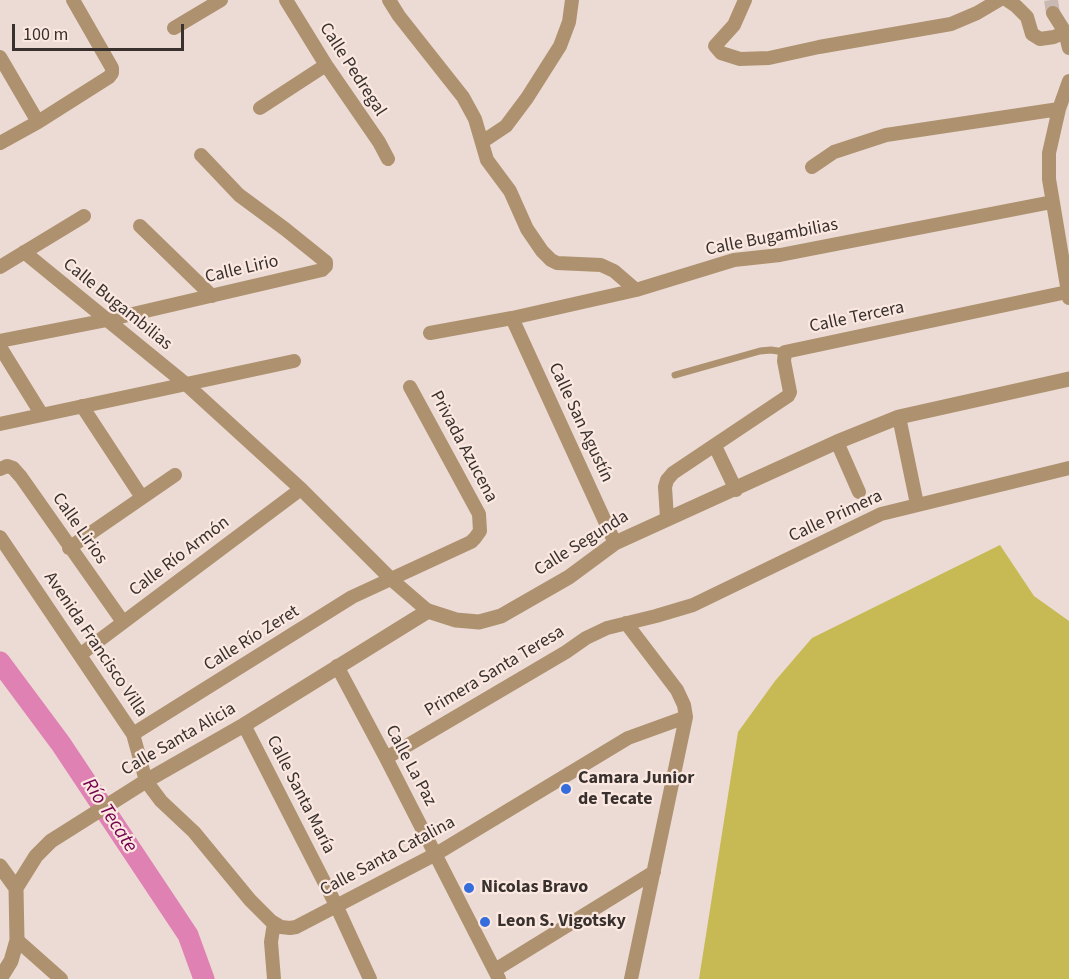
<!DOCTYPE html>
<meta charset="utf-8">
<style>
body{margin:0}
#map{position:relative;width:1069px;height:979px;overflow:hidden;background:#ecdbd4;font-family:"Source Sans 3",sans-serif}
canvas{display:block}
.scale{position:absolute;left:12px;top:24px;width:172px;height:27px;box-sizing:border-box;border:3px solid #38312e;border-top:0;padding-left:8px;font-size:18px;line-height:21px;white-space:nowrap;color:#38312e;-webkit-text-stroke:4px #fae8e1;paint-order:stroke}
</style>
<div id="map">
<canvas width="1069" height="979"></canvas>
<div class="scale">100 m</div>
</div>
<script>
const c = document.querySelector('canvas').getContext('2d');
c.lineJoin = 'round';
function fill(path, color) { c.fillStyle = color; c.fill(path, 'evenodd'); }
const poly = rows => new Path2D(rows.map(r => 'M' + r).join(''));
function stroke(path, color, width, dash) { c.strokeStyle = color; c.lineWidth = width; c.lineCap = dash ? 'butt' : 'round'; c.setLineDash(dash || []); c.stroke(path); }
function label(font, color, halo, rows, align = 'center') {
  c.font = font + ' "Source Sans 3",sans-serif'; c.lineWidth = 4.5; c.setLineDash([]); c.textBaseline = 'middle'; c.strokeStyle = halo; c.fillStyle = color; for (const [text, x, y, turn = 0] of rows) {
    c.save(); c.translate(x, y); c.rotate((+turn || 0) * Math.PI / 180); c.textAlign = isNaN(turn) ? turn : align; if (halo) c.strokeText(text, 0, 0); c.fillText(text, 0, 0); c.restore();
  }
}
fill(poly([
 [1000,545,1034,596,1069,621,1069,979,699,979,738,732,775,681,812,638]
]), '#c7b953');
stroke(poly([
 [0,662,61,744,188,935,204,979]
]), '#df81b3', 21);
stroke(poly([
 [1051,0,1053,13]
]), '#c8b9b3', 14, [14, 7]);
stroke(poly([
 [675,375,760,351,771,350,785,352]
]), '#ae9270', 7);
stroke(poly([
 [286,0,326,65,379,142,388,159],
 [389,0,399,16,463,97,475,119,487,160,510,191,527,229,542,251,551,260,557,263,601,265,614,271,636,290],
 [745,0,734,25,715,46,721,53,740,59,769,58,819,47,951,24,977,13,999,0],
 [1007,0,1016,6,1027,17,1032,34,1040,39,1054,37,1065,32],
 [1053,13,1065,32,1069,48],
 [174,28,221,0],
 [0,57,38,122],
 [1069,81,1059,109,1049,153,1049,179,1069,298],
 [260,108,326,65],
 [482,142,506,126,527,98,560,46,569,22,572,0],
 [0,143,38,122,109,77,112,73,112,68,73,0],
 [812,167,834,152,886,135,1059,109],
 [140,226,212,296],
 [24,252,187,385,301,489,392,580,428,611],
 [0,267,84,216],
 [512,318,615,543],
 [430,333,512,318,636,290,734,260,780,255,1052,202],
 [0,341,107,320,322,270,326,266,326,262,285,229,239,195,201,155],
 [0,347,42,415],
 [82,406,141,496],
 [899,417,917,504],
 [0,424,294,361],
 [837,442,859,492],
 [715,446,736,490],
 [0,469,7,466,13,468,21,477,123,622],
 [667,518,665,487,667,480,673,473,788,396,790,392,784,361,785,352,1067,292],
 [0,537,133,734,146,781,161,801,194,832,250,900,271,921,281,927,290,928,296,927,436,854,628,738,686,717],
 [69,548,175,475],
 [626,623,677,690,684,705,686,717,631,979],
 [81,654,301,489],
 [337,666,386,758,499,979],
 [244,725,336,905,370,979],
 [133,734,352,597,471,542,475,538,480,531,479,514,410,387],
 [386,758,566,652,586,638,607,628,656,616,693,605,881,514,1069,468],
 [274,923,271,942,274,979],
 [17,940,61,979],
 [495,970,654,872]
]), '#ae9270', 14);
stroke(poly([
 [0,866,16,888],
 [0,979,11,961,17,940,16,888,36,856,51,841,146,781,244,725,428,611,456,620,479,622,501,616,569,577,615,543,837,442,899,417,1069,379]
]), '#ae9270', 15);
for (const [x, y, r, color] of [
 [566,789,6,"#356ddc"],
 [469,888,6,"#356ddc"],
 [485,922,6,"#356ddc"]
]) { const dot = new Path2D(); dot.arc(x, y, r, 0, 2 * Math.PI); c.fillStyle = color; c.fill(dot); stroke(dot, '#fae8e1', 2); }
label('18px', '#38312e', '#fae8e1', [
 ["Calle Pedregal",352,70,57],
 ["Calle Bugambilias",772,238,-11],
 ["Calle Lirio",242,270,-13],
 ["Calle Bugambilias",117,305,39],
 ["Calle Tercera",857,318,-12],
 ["Calle San Agustín",580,423,65],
 ["Privada Azucena",463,447,62],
 ["Calle Primera",836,517,-25],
 ["Calle Lirios",79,529,55],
 ["Calle Segunda",582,544,-32],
 ["Calle Río Armón",180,557,-37],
 ["Calle Río Zeret",252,639,-32],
 ["Avenida Francisco Villa",95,645,56],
 ["Primera Santa Teresa",495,672,-31],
 ["Calle Santa Alicia",179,740,-30],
 ["Calle La Paz",410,766,62],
 ["Calle Santa María",300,795,63],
 ["Calle Santa Catalina",388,857,-28]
]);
label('bold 18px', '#38312e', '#fae8e1', [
 ["Camara Junior",578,779],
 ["de Tecate",578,800],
 ["Nicolas Bravo",481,888],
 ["Leon S. Vigotsky",497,922]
], 'left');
label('italic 20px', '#760050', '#fae8e1', [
 ["Río Tecate",109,816,57]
]);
</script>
